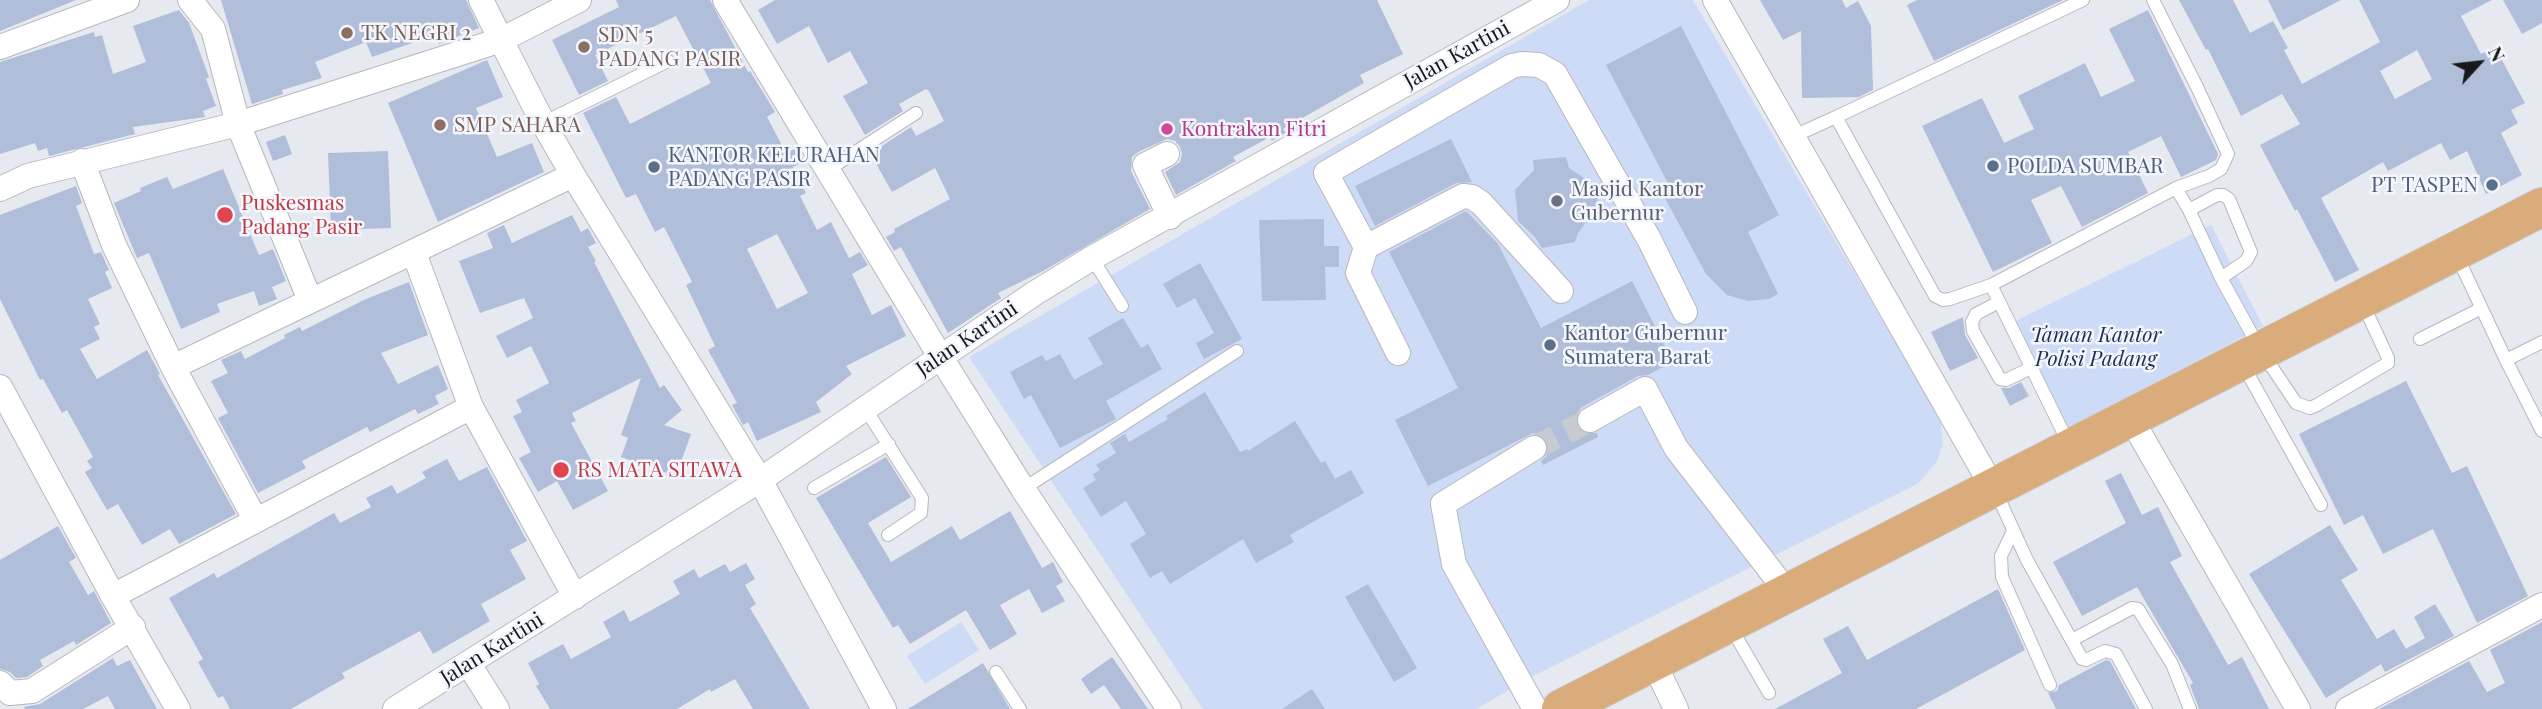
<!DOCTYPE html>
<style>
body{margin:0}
#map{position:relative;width:2542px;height:709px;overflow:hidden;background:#e6e9f0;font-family:"Playfair Display",serif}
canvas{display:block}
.north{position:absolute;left:2444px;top:28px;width:70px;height:70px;-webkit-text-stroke:5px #f3f6fd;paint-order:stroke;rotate:63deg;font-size:19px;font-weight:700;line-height:28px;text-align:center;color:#18191b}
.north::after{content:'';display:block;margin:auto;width:24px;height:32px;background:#18191b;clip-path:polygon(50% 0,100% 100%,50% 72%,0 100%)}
</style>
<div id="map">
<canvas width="2542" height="709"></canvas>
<div class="north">N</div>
</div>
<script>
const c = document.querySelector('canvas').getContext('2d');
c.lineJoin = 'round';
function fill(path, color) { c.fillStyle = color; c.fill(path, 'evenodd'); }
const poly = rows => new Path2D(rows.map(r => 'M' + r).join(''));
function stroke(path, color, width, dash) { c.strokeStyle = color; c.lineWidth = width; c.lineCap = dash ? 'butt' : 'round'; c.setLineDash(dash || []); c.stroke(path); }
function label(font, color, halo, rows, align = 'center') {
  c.font = font + ' "Playfair Display",serif'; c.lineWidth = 5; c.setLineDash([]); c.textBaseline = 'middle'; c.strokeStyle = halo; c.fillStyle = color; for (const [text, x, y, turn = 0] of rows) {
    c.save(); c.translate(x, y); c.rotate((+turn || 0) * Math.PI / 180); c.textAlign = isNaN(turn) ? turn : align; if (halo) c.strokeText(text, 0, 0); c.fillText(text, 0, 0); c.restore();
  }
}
fill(poly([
 [1589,0,1693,0,1940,418,1943,444,1937,461,1919,483,1535,675,1476,709,1203,709,969,357],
 [2211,225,2263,326,2068,428,2013,322],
 [961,622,979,650,925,684,907,656]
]), '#cedbf7');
fill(poly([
 [0,0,76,0,0,31],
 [221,0,466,0,479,28,439,44,435,35,372,57,366,42,315,62,322,78,282,90,283,94,252,104],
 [616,0,710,0,748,72,750,71,775,112,767,117,786,153,797,148,805,161,793,167,806,193,800,196,817,230,831,222,849,258,860,252,868,265,852,274,872,315,891,305,906,336,846,366,852,374,816,402,821,412,757,441,748,422,743,425,732,405,737,403,708,350,715,346,686,285,692,282,664,227,655,232,636,194,626,198,583,113,616,97,630,124,711,83,676,16,595,55,608,81,579,95,552,40,619,7],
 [777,234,808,293,777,309,747,249],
 [775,0,1377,0,1403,54,1360,75,1364,83,1283,129,1286,133,1272,141,1270,137,1233,157,1236,161,1176,195,1165,172,1180,162,1182,154,1180,147,1175,141,1167,139,1138,152,1132,157,1131,171,1150,209,1043,271,998,293,1001,298,948,333,901,247,894,251,886,237,895,232,894,229,950,199,935,168,892,192,874,160,878,158,874,151,911,127,916,136,944,121,929,91,926,89,899,104,903,111,865,135,843,96,868,83,850,51,828,63,809,26,777,44,758,10],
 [1760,0,1842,0,1846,8,1858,1,1871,26,1873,90,1859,97,1802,98,1801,31,1783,40],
 [1917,0,2063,0,1934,61,1907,5],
 [2179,0,2233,0,2250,33,2273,21,2288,48,2284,50,2302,84,2380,42,2359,0,2492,0,2461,16,2481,54,2495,47,2525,103,2511,110,2518,123,2501,133,2522,175,2486,194,2467,151,2450,160,2441,143,2388,171,2383,162,2321,198,2359,270,2335,282,2297,209,2295,211,2260,145,2300,124,2282,94,2241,116,2208,49,2206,50],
 [2417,50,2432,79,2395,99,2380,71],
 [2268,0,2341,0,2283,30],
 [2503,0,2542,0,2542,23,2522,34],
 [179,10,189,23,209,77,206,79,216,106,203,111,205,117,133,127,135,134,49,156,47,148,38,151,35,143,0,154,0,62,94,32,95,37,102,35,113,74,146,62,133,26],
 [2148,10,2218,154,2216,160,2181,177,2161,136,2128,152,2148,193,2082,227,2061,186,2031,200,2052,243,1993,272,1922,126,1982,98,2004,143,2034,129,2018,96,2085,63,2101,97,2135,81,2109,29],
 [1681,26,1779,215,1748,232,1778,294,1769,299,1748,301,1727,295,1706,274,1660,189,1669,185,1606,65],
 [487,60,503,97,476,108,497,157,532,143,544,172,438,222,388,103],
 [285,135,292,154,273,161,266,142],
 [1451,139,1472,182,1456,183,1375,226,1355,186],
 [388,151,391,228,331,230,328,153],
 [1566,157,1569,168,1596,186,1599,212,1592,214,1578,233,1575,242,1542,248,1535,237,1518,221,1515,190,1534,170,1533,160],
 [223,169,259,255,273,249,286,281,272,287,277,299,259,306,254,291,217,304,220,312,181,329,149,253,137,258,114,203,141,191,140,188,167,177,173,189],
 [76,186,82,203,76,206,94,254,101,252,109,270,105,272,112,288,88,299,100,324,94,327,100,339,80,349,97,379,147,350,160,374,158,375,236,514,179,544,170,529,142,545,118,504,107,510,85,472,92,468,87,461,93,457,67,410,62,413,43,379,40,380,0,299,0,215],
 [1466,211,1498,244,1541,328,1632,281,1673,362,1648,375,1638,376,1582,407,1577,413,1577,427,1583,433,1597,433,1598,437,1543,465,1541,461,1547,456,1549,448,1547,441,1540,435,1533,433,1428,486,1395,420,1458,388,1389,252],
 [572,215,581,232,588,228,596,243,588,247,596,261,594,262,660,388,664,385,682,410,664,425,691,434,681,462,671,459,667,473,621,457,628,438,621,435,641,378,572,413,576,421,571,423,608,491,573,510,557,481,538,492,519,458,531,452,513,416,522,412,516,400,549,383,531,346,507,358,496,336,533,318,524,298,480,313,459,261,493,248,487,233,504,225,512,243],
 [1324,219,1324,246,1339,246,1339,267,1325,267,1326,300,1262,301,1259,220],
 [1200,263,1242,339,1204,359,1196,343,1214,333,1195,298,1177,308,1163,284],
 [409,282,428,335,381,353,398,384,438,365,448,389,435,396,439,404,418,414,415,409,370,432,367,427,302,461,306,468,258,493,219,420,218,418,228,413,211,381,228,373,221,360,241,351,245,359,285,338,284,335,300,327,302,331,366,299],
 [1963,317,1965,335,1978,358,1950,371,1931,332],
 [1123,318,1141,348,1148,344,1162,369,1106,401,1116,419,1060,448,1031,395,1024,399,1010,372,1042,355,1046,361,1060,354,1074,380,1103,364,1088,338],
 [2406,381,2452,473,2467,466,2528,596,2477,623,2433,529,2383,554,2363,515,2344,525,2299,434],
 [2021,382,2029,396,2010,406,2001,388,2009,388],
 [1205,392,1240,452,1247,449,1248,451,1295,421,1321,463,1325,461,1335,479,1351,470,1364,493,1290,535,1294,542,1256,563,1243,539,1170,584,1162,571,1150,578,1130,544,1146,534,1126,501,1101,517,1083,488,1096,480,1093,474,1100,470,1096,465,1116,453,1110,443,1125,434,1129,442,1168,419,1166,416],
 [886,457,911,497,868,523,891,562,952,526,960,540,1010,511,1042,568,1053,562,1063,582,1056,586,1065,601,1042,613,1029,589,1000,605,1017,634,990,650,966,610,910,644,898,625,893,628,816,498],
 [447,459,459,481,487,467,527,541,510,550,526,579,481,604,490,621,433,654,420,631,342,673,345,678,291,709,230,709,223,696,218,698,198,662,203,659,169,598,214,573,217,578,334,513,340,523,371,507,366,498,392,485,397,494,426,478,422,472],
 [2121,473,2142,515,2158,507,2182,556,2170,562,2228,665,2242,657,2269,709,2199,709,2190,685,2193,683,2137,587,2082,616,2053,562,2126,523,2105,481],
 [2330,525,2358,570,2341,580,2377,639,2394,629,2406,649,2425,638,2414,617,2435,604,2454,636,2385,672,2381,664,2326,698,2249,574],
 [58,526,76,558,69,562,88,595,94,591,111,623,76,645,74,641,40,660,43,666,27,677,16,678,10,672,0,669,0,560],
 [746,563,755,579,745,585,756,604,750,608,810,709,753,709,735,679,711,692,710,689,677,709,550,709,536,686,539,684,528,663,563,644,571,659,611,637,603,622,624,610,630,622,659,606,680,594,673,581,694,569,699,578,725,564,730,572],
 [1368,584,1417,668,1394,682,1345,597],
 [1998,589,2025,650,1916,709,1775,709,1842,673,1823,639,1848,626,1867,660],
 [2542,622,2542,709,2379,709,2469,661,2487,692,2505,683,2490,650],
 [1112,657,1148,709,1121,709,1104,685,1091,694,1081,679],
 [113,658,117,666,130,660,157,709,115,709,108,696,83,709,25,709,24,707,40,704],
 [2106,660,2110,661,2136,709,2056,709,2048,693,2057,691,2059,685],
 [983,663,1010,709,908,709],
 [1312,689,1325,709,1282,709]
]), '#b1bed9');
stroke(poly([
 [1534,448,1590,420]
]), '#c7cad0', 24, [24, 12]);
const lane = poly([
 [2083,0,1836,117,1935,296,1943,300,1950,299,1991,285,2176,188,2189,210,2221,278,2261,351,2296,403,2310,408,2317,405,2388,363,2388,358,2362,302],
 [2153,0,2197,87,2228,154,2221,169,2209,176,2176,188],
 [543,123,668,61],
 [1794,136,1836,117],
 [826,171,916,113],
 [2189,210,2217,195,2223,195,2229,199,2251,252,2246,261,2221,278],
 [2457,256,2506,360],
 [1092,258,1122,306],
 [1991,285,2062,430,2072,443],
 [1999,302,1976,314,1972,322,1973,331,2000,379,2006,380,2031,368],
 [2420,339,2480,309],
 [2542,342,2506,360,2542,431],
 [2243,365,2321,505],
 [865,408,922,498,921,513,888,535],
 [814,488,889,444],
 [1023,489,1237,351],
 [1995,490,2027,560,2082,659,2086,660,2105,651,2116,654,2146,709],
 [2013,531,2001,556,2002,577,2050,685],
 [1730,626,1769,693],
 [2072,640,2132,608,2138,609,2172,664,2190,709],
 [996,672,1020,709]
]);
const street = poly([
 [190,0,213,29,238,124,310,300],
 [481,0,501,40,579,0],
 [725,0,940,356,1023,489,1169,709],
 [1715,0,1993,488],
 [0,47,127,0],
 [1167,154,1145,165,1170,217],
 [82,161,114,245,173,367,255,519],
 [0,189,28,176,238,124,501,40,543,123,573,175,760,480,884,709],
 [1366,247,1463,196,1472,197,1481,203,1561,291],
 [414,253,471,407,575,597],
 [1398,353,1358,273,1366,247,1326,173,1512,66,1522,64,1539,65,1555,74,1649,239,1685,312],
 [173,367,573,175],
 [0,387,113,596,178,709],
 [2130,417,2298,709],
 [1590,420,1645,389,1676,448,1787,592],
 [1534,448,1443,504,1454,564,1535,709],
 [113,596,471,407],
 [1653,661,1676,709],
 [468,663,497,709],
 [0,683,10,693,32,691,133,627],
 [395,709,760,480,1035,293,1092,258,1557,0],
 [2348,709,2542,605]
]);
const primary = poly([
 [1561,709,2542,207]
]);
stroke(lane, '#b5b8be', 14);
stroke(street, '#b5b8be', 26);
stroke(primary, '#c8c8c8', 40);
stroke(lane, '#fff', 12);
stroke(street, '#fff', 24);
stroke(primary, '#dbac7b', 38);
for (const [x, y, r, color] of [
 [347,33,7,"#8d6e63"],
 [584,47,7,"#8d6e63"],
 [440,125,7,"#8d6e63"],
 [1167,129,7,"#d1479c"],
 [1993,166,7,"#5c6f8a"],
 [654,167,7,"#5c6f8a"],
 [2492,185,7,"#5c6f8a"],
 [1557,201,7,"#6b7280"],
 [225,215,9,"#e0444e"],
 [1550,345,7,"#5c6f8a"],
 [561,470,9,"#e0444e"]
]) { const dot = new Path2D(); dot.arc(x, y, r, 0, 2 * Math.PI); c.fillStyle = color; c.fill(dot); stroke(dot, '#f3f6fd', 2.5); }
label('21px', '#785e54', '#f3f6fd', [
 ["TK NEGRI 2",361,33],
 ["SDN 5",598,35],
 ["PADANG PASIR",598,59],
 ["SMP SAHARA",454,125]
], 'left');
label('21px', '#18191b', '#f3f6fd', [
 ["Jalan Kartini",1457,55,-29],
 ["Jalan Kartini",967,339,-34],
 ["Jalan Kartini",492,649,-32]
]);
label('21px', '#b23c85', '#f3f6fd', [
 ["Kontrakan Fitri",1181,129]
], 'left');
label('21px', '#4e5e75', '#f3f6fd', [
 ["KANTOR KELURAHAN",668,155],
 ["PADANG PASIR",668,179],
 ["POLDA SUMBAR",2007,166],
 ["PT TASPEN",2478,185,"right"],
 ["Kantor Gubernur",1564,333],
 ["Sumatera Barat",1564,357]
], 'left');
label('21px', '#5b616d', '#f3f6fd', [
 ["Masjid Kantor",1571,189],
 ["Gubernur",1571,213]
], 'left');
label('21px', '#be3a42', '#f3f6fd', [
 ["Puskesmas",241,203],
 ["Padang Pasir",241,227],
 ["RS MATA SITAWA",577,470]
], 'left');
label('italic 21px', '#1f2f55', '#f3f6fd', [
 ["Taman Kantor",2096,335],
 ["Polisi Padang",2096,359]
]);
</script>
